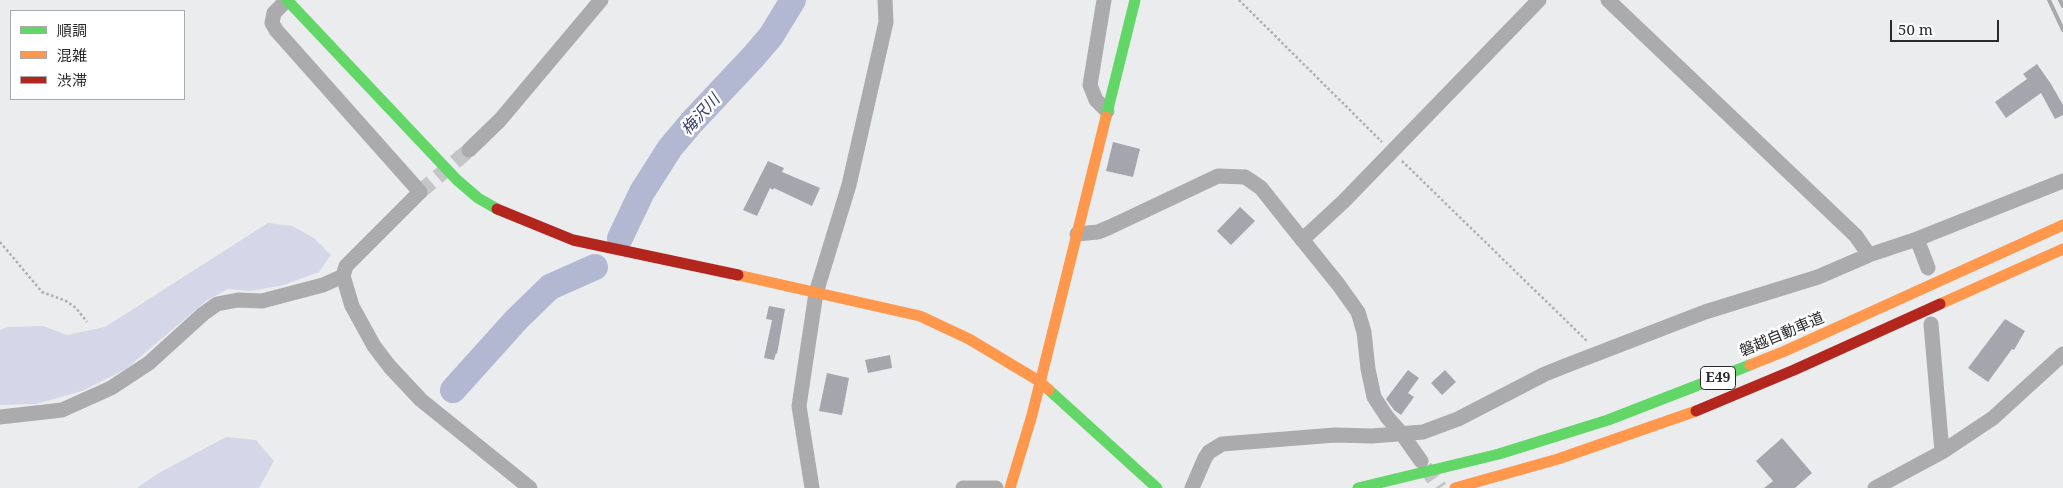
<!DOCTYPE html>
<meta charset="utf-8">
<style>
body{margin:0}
#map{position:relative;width:2063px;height:488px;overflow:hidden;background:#ebecee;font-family:"Noto Serif","Noto Sans JP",serif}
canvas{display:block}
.legend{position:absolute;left:10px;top:10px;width:175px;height:90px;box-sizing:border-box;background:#fff;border:1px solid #a9a9aa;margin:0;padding:6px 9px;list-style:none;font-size:15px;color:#29292b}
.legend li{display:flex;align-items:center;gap:10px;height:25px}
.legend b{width:25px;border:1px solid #a9a9aa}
.scale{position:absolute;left:1890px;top:20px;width:109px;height:22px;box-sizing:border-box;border:2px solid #29292b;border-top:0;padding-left:6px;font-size:15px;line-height:18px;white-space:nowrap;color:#29292b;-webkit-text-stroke:4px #fff;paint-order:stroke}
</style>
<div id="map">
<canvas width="2063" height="488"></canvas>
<ul class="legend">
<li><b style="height:6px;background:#63d668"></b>順調</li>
<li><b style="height:6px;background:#ff974d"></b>混雑</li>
<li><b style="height:6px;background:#b3261e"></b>渋滞</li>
</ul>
<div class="scale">50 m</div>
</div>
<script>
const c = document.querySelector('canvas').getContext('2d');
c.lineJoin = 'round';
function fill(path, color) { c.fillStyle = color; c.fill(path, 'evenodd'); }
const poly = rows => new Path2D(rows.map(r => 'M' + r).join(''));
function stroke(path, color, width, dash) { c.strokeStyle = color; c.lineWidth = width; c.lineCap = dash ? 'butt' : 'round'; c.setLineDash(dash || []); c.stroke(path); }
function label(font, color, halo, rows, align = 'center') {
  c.font = font + ' "Noto Serif","Noto Sans JP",serif'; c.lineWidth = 5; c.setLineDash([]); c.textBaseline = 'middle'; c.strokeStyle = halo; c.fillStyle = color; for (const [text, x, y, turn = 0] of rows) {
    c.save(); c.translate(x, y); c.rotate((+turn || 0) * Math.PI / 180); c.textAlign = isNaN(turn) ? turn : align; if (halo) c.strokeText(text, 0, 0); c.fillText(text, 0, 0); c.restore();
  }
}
fill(poly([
 [268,223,292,226,314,238,331,255,319,272,284,285,250,291,228,289,206,301,126,369,82,391,36,404,0,405,0,330,8,327,43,326,67,335,105,327],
 [226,437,256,440,274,461,259,488,137,488,157,474]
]), '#d4d7e7');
stroke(poly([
 [620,238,642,192,670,148,691,123,753,57,771,36,793,0],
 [453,390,517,319,550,287,595,267]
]), '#b2b8d2', 26);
fill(poly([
 [2037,64,2051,84,2063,105,2063,115,2055,119,2041,93,2006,118,1995,102,2027,79,2023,74],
 [1113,142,1140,149,1133,177,1106,171],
 [768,161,784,168,782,172,820,188,812,206,774,188,773,190,770,188,757,216,743,210],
 [1240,207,1255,221,1231,245,1217,231],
 [769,306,785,309,777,354,776,353,774,360,764,358,772,320,766,319],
 [2005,319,2025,331,2014,350,2012,349,1988,382,1968,368],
 [890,355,892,368,868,373,865,360],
 [1408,370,1419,378,1408,393,1414,397,1401,415,1394,410,1386,399],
 [1445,370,1456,382,1442,395,1431,383],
 [827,373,849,378,842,415,819,411],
 [1782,438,1812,473,1795,488,1764,488,1773,481,1756,461]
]), '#a4a5ad');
stroke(poly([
 [420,192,469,150],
 [1425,467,1440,488]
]), '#c4c5c7', 15, [15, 8]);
stroke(poly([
 [1239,0,1382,142],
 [1402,161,1588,342],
 [0,242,42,292,66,301,76,308,87,322]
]), '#aeaeae', 2.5, [2.5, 2.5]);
stroke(poly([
 [287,0,274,13,272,23,276,30,420,192,346,266,343,276,352,306,374,346,390,367,421,400,530,488],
 [1104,0,1090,85,1096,100,1107,111],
 [1608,0,1856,236,1869,255],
 [469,150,500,120,601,0],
 [1077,234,1098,232,1110,227,1218,176,1245,177,1251,181,1261,188,1292,227,1338,284,1358,312,1364,332,1368,369,1374,397,1387,417,1402,434,1421,461],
 [1917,239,1928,268],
 [1302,240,1344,201,1539,0],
 [1931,324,1942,452],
 [0,417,62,410,111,388,149,363,203,314,217,304,238,300,262,301,323,285,343,276],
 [812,488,799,406,816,293,849,185,886,22,885,0],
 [963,488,996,488],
 [1192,488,1205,458,1209,452,1222,444,1335,435,1372,436,1423,432,1458,419,1545,374,1565,366,1705,312,1818,277,1869,255,1917,239,2063,181],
 [1875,488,1942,452,1993,418,2063,354]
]), '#ababad', 15);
stroke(poly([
 [287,0,457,180,478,198,497,209],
 [1106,117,1135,0],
 [1049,390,1157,488],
 [1358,488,1499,454,1608,420,1750,365]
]), '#63d668', 11);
stroke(poly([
 [738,275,920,316,969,339,1039,381,1049,390],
 [1940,304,2063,249],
 [1750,365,1785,351,2063,225],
 [1010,488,1032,415,1106,117],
 [1455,488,1558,459,1696,411]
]), '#ff974d', 11);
stroke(poly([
 [497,209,573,240,738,275],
 [1696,411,1794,370,1940,304]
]), '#b3261e', 11);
stroke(poly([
 [2049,0,2063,30],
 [2060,0,2063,6]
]), '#a9a9aa', 4);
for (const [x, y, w] of [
 [1718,378,35]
]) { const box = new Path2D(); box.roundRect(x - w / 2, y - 11.5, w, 23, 4); c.fillStyle = '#fff'; c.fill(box); stroke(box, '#29292b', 1); }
label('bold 14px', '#29292b', null, [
 ["E49",1718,378]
]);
label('15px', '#29292b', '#fff', [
 ["磐越自動車道",1782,335,-23]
]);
label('italic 16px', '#363c6d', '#fff', [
 ["梅沢川",701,115,-48]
]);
</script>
